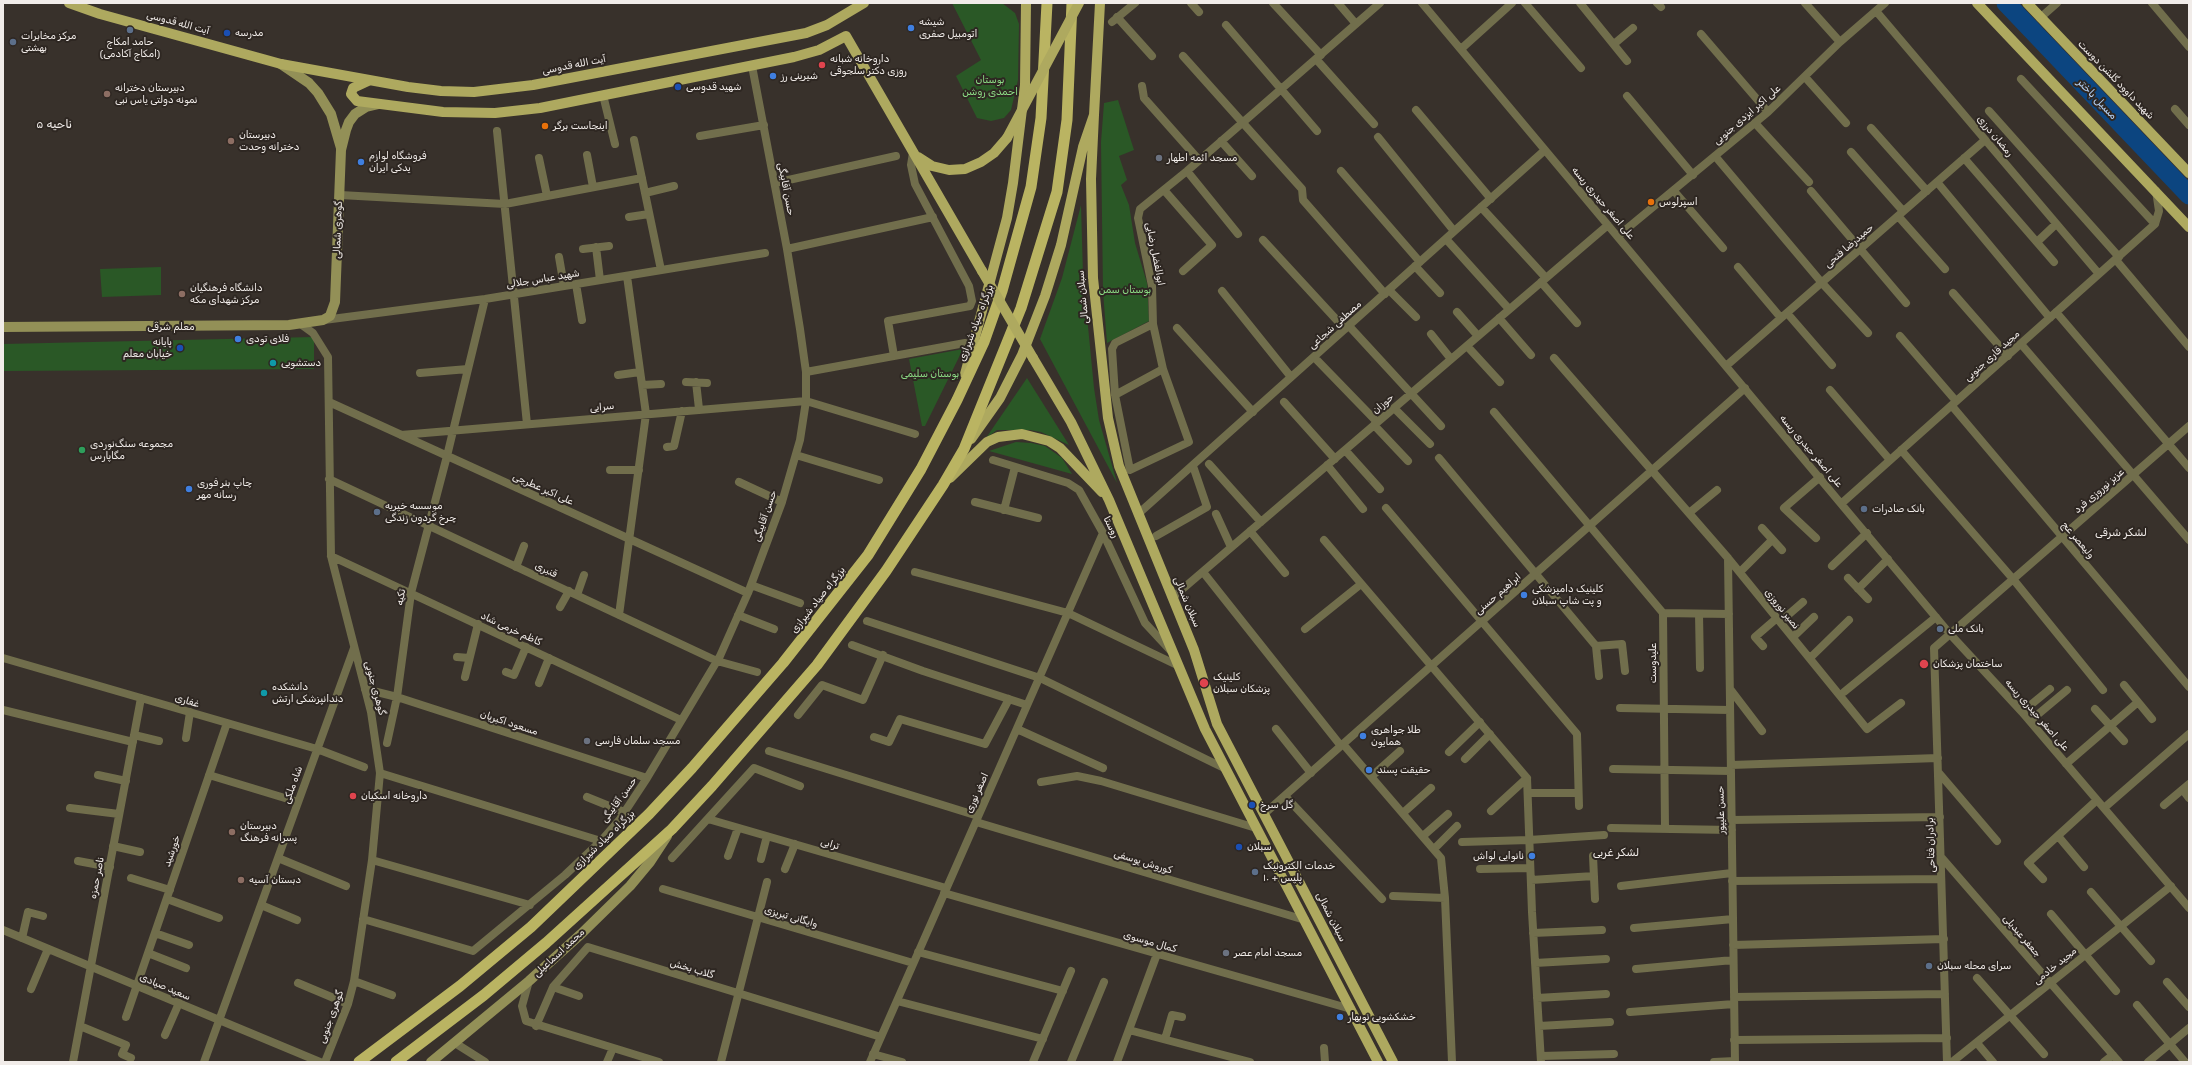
<!DOCTYPE html>
<meta charset="utf-8">
<style>
body{margin:0}
#map{position:relative;width:2192px;height:1065px;overflow:hidden;background:#38312b;font-family:Rubik,sans-serif}
canvas{display:block}
.frame{position:absolute;inset:0;border:4px solid #f1ece9;pointer-events:none}
</style>
<div id="map">
<canvas width="2192" height="1065"></canvas>
<div class="frame"></div>
</div>
<script>
const c = document.querySelector('canvas').getContext('2d');
c.lineJoin = 'round';
function fill(path, color) { c.fillStyle = color; c.fill(path, 'evenodd'); }
const poly = rows => new Path2D(rows.map(r => 'M' + r).join(''));
function stroke(path, color, width, dash) { c.strokeStyle = color; c.lineWidth = width; c.lineCap = dash ? 'butt' : 'round'; c.setLineDash(dash || []); c.stroke(path); }
function label(font, color, halo, rows, align = 'center') {
  c.font = font + ' Rubik,"Noto Sans Arabic",sans-serif'; c.lineWidth = 4; c.setLineDash([]); c.textBaseline = 'middle'; c.strokeStyle = halo; c.fillStyle = color; for (const [text, x, y, turn = 0] of rows) {
    c.save(); c.translate(x, y); c.rotate((+turn || 0) * Math.PI / 180); c.textAlign = isNaN(turn) ? turn : align; if (halo) c.strokeText(text, 0, 0); c.fillText(text, 0, 0); c.restore();
  }
}
fill(poly([
 [952,3,1002,3,1015,13,1019,24,1018,80,1011,110,1004,118,991,121,977,118,956,76,981,60],
 [1118,100,1134,150,1119,156,1127,180,1121,185,1129,205,1135,243,1147,283,1149,321,1107,343,1103,291,1101,142,1104,103],
 [1081,205,1083,275,1094,388,1099,420,1117,483,1040,339,1062,278],
 [161,267,161,295,102,297,100,269],
 [314,337,314,369,3,371,3,344],
 [963,349,925,426,922,426,909,359],
 [1027,378,1069,445,1041,432,1030,430,997,430,986,438],
 [1016,442,1031,443,1045,446,1062,458,1072,474,989,451]
]), '#2a5826');
stroke(poly([
 [2006,3,2189,195]
]), '#0c4580', 19);
stroke(poly([
 [1191,3,1199,12],
 [1273,3,1321,55],
 [1338,3,1356,24],
 [1422,3,1950,634,2022,712,2189,908],
 [1525,3,1581,68],
 [1580,3,1627,61],
 [1657,3,1661,7],
 [1805,3,1840,42],
 [2152,3,2189,47],
 [1876,11,2099,274],
 [1117,17,1152,56],
 [2040,18,2057,3],
 [1112,22,1135,3],
 [1226,25,1317,131],
 [1701,34,1768,112],
 [1614,44,1633,28],
 [1461,49,1512,3],
 [1183,56,1302,189,1303,200,1385,294],
 [1316,59,1374,124],
 [1805,77,1846,123],
 [2021,79,2155,224],
 [1142,86,1144,98,1199,160],
 [603,95,615,144],
 [1627,96,1693,175],
 [2175,109,2189,125],
 [1416,110,1491,199],
 [1989,111,2119,257],
 [1755,123,1809,182],
 [1871,128,1927,191],
 [497,131,527,424],
 [700,136,764,125],
 [1378,137,1454,231],
 [634,140,661,270],
 [1221,141,1252,176],
 [1851,152,1903,211],
 [587,155,593,187],
 [1715,156,1822,283,1868,333],
 [539,158,547,196],
 [1964,158,2054,262],
 [1187,171,1238,234],
 [1341,171,1420,262],
 [1937,182,2050,318],
 [775,183,896,156],
 [1164,190,1212,245,1183,271],
 [1674,191,1723,248],
 [1811,191,1906,303],
 [645,193,674,186],
 [340,195,505,204,642,178],
 [1481,207,1546,278],
 [1898,216,1945,269],
 [629,217,649,214],
 [1618,236,1768,112,1840,42,1885,3],
 [1446,239,1509,309],
 [1263,240,1345,329],
 [2037,242,2056,224],
 [596,247,600,280],
 [583,249,609,246],
 [787,249,933,217],
 [559,257,564,286],
 [2116,260,2189,347],
 [1415,266,1440,293],
 [1738,267,1781,318],
 [1541,282,1577,323],
 [576,284,582,320],
 [1389,290,1416,317],
 [1222,291,1291,377],
 [1953,293,2008,356],
 [1457,312,1478,336],
 [2056,312,2189,468],
 [1787,313,1832,365],
 [1499,318,1531,355],
 [324,320,485,299,765,253],
 [1153,324,1115,343,1112,349,1115,395,1130,470,1189,442,1163,369,1153,324,1152,286,1138,218,1140,209,1187,171,1380,3],
 [302,325,313,333,328,357,331,556,371,712,380,773,372,860,354,981,348,1004,325,1062],
 [1349,326,1441,426],
 [1177,328,1253,412],
 [1431,334,1451,359],
 [1900,336,1956,401],
 [2021,344,2189,540],
 [1467,346,1500,382],
 [894,356,888,321,970,306,972,301,969,286,915,184,911,165,913,153],
 [1314,357,1377,422],
 [1554,358,1728,558,1867,729,1901,703],
 [1726,366,1985,140],
 [806,372,965,343],
 [420,373,468,369],
 [618,375,640,372],
 [686,382,707,383],
 [696,382,699,409],
 [642,385,661,384],
 [1830,390,1890,460],
 [1115,395,1163,369],
 [329,402,748,593],
 [1284,402,1335,459],
 [1952,406,2189,687],
 [1394,408,1430,444],
 [1494,412,1663,613,1665,828],
 [1374,425,1408,461],
 [401,435,806,401,915,434],
 [667,447,674,446,682,411],
 [1345,450,1380,489],
 [1901,450,2013,579,2103,690],
 [796,455,879,480],
 [1439,458,1596,646,1622,644,1625,671],
 [993,460,1068,483,1079,490,1103,533,1145,623,1171,651],
 [1209,464,1261,522],
 [1327,465,1363,509],
 [610,470,639,470],
 [329,479,717,661,757,672],
 [739,482,782,502],
 [975,502,1038,518],
 [1842,503,2155,224,2159,211,2156,191],
 [1386,508,1577,734,1579,806],
 [1004,510,1015,467],
 [1689,513,1717,490],
 [1138,514,1545,150],
 [1216,514,1231,547],
 [1762,528,1782,550],
 [1250,531,1285,573],
 [1156,536,1207,507,1193,466],
 [1816,538,1784,508,1820,477],
 [1324,540,1527,778,1532,912,1541,1062],
 [331,556,681,720],
 [1728,558,1735,1062],
 [1832,566,1867,533],
 [516,567,524,546],
 [915,572,1068,613,1179,666],
 [1203,572,1341,746],
 [1740,572,1772,540],
 [1848,578,1868,599],
 [751,585,800,603],
 [1858,589,1888,559],
 [577,595,584,575],
 [1172,598,1608,225],
 [560,607,569,591],
 [1663,613,1729,614],
 [1699,614,1700,668],
 [619,615,646,414,627,276],
 [738,615,774,629],
 [867,621,1040,678,1226,769],
 [1780,622,1803,602],
 [1305,629,1361,584],
 [1793,637,1814,617],
 [852,645,923,671,1027,705],
 [1596,646,1599,676],
 [1763,646,1755,637,1777,618],
 [457,657,469,658],
 [3,658,317,749,364,767],
 [1810,658,1849,620],
 [506,672,514,675,526,647],
 [465,677,478,624],
 [539,683,549,658],
 [2124,685,2152,719],
 [365,689,397,697,647,778],
 [1730,689,1762,731],
 [1844,692,1936,617],
 [1620,708,1730,710],
 [2095,709,2124,741],
 [3,710,133,742],
 [2022,712,2050,689],
 [798,715,822,685,863,700,883,655],
 [2030,721,2067,690],
 [1017,729,1103,768],
 [1276,729,1311,773],
 [134,735,159,741],
 [874,737,889,742,900,719,985,744,1009,699],
 [186,738,190,712],
 [387,743,397,697,411,593,447,456,485,299],
 [1343,744,1441,858,1445,898,1452,1062],
 [769,751,978,816],
 [1449,752,1480,722],
 [1465,759,1490,734],
 [2066,764,2138,702],
 [1731,765,1938,758],
 [1613,769,1731,771],
 [380,773,601,841],
 [1939,773,1997,841],
 [98,775,126,781],
 [209,775,298,802],
 [1372,776,1400,751],
 [1041,782,1077,776,1101,781,1256,828],
 [2183,790,2189,798],
 [1528,793,1578,793],
 [1285,796,1382,899],
 [587,797,624,812],
 [2164,805,2189,784],
 [70,808,119,814],
 [2104,808,2189,734],
 [1491,811,1527,778],
 [1403,813,1431,788],
 [1264,814,1745,388],
 [708,819,946,888],
 [1731,820,1940,817],
 [976,822,1305,920],
 [1611,828,1732,830],
 [1423,836,1448,814],
 [2058,836,2084,867],
 [1462,842,1529,840,1604,835],
 [113,846,140,852],
 [1434,849,1457,826],
 [728,856,738,828],
 [1593,856,1595,899],
 [278,858,346,886],
 [672,858,754,768,800,786],
 [1942,858,2119,1062],
 [761,859,767,836],
 [372,860,530,905],
 [78,861,110,867],
 [785,869,795,844],
 [1480,869,1530,868],
 [131,878,170,890],
 [2043,879,2028,863,2097,800],
 [1531,880,1594,876],
 [1732,881,1941,879],
 [1621,886,1732,873],
 [663,889,913,963],
 [2091,892,2151,961],
 [944,893,1351,1009],
 [1393,896,1445,898],
 [167,899,219,918],
 [261,905,297,920],
 [2051,914,2116,991],
 [363,919,473,951,565,875,601,841,620,819,647,778,720,656,748,593,782,502,800,440,806,401,806,372,800,329,787,249,752,66],
 [1634,928,1733,919],
 [3,930,320,1062],
 [155,933,189,945],
 [1533,933,1602,930],
 [22,938,28,912,43,916],
 [1733,945,1944,939],
 [918,952,1063,991],
 [148,953,186,968],
 [1535,963,1606,959],
 [1636,969,1733,960],
 [1977,978,2044,1054],
 [354,981,392,995],
 [529,981,522,1006,526,1021,659,1062],
 [2167,982,2189,1007],
 [298,983,348,1004],
 [553,987,579,996],
 [31,989,48,949],
 [1734,997,1945,994],
 [1537,998,1606,994],
 [897,1001,1043,1039],
 [2137,1005,2185,1062],
 [1630,1012,1734,1004],
 [126,1017,227,723],
 [80,1026,126,1045,122,1054,131,1058],
 [536,1026,553,987,588,947,881,1037],
 [1539,1026,1610,1022],
 [1129,1030,1250,1062],
 [165,1035,179,1003],
 [1165,1039,1172,1015,1182,1017],
 [1734,1040,1947,1038],
 [455,1043,485,1062],
 [1977,1043,1993,1062],
 [1324,1048,1325,1062],
 [873,1054,902,1062],
 [1541,1056,1614,1054],
 [73,1062,141,698],
 [204,1062,354,648],
 [607,1062,613,1048],
 [721,1062,767,882],
 [870,1062,1103,533],
 [1033,1062,1071,971],
 [1071,1062,1104,982],
 [1117,1062,1157,954],
 [1714,1062,1735,1061],
 [1947,1062,1934,648,2189,426],
 [1952,1062,2171,886],
 [2104,1062,2113,1055],
 [2148,1062,2189,1028]
]), '#716e4c', 8);
stroke(poly([
 [281,64,309,83,318,93,331,114,341,148],
 [3,327,289,325,323,320,330,316,335,302,341,150,346,130,349,122,355,114,366,107,379,104],
 [431,1062,529,981,581,934,630,886,650,862,667,836]
]), '#939057', 10);
stroke(poly([
 [69,3,100,14,281,64,408,87,441,91,474,92,533,85,806,33,827,25,864,3],
 [1977,3,2189,227],
 [2027,3,2189,173],
 [368,81,353,88,351,94,357,101,443,112,495,113,540,108,794,57,819,50,846,36,982,271],
 [1094,115,1091,179,1093,278,1108,418,1119,466,1194,650,1217,724,1393,1062],
 [918,157,932,166,949,170,965,169,981,162,994,153,1007,138],
 [1033,358,1071,422,1109,500,1205,729,1378,1062],
 [965,374,1007,218,1013,183,1025,85,1026,3],
 [971,439,1000,398,1022,355,1045,296,1061,245,1083,147,1094,115,1100,3],
 [950,478,987,442,998,437,1022,434,1049,441,1060,448,1102,492]
]), '#aea95f', 10);
stroke(poly([
 [359,1062,460,986,531,927,649,814,692,768,783,663,868,555,921,469,957,400,984,342,1002,291,1031,187,1041,118,1047,3],
 [396,1062,484,995,546,943,672,829,712,786,817,665,886,571,943,485,964,449,1021,308,1057,192,1067,120,1072,3]
]), '#bab462', 11);
stroke(poly([
 [1007,138,1079,3],
 [982,271,1033,358]
]), '#aea95f', 10);
for (const [x, y, r, color] of [
 [911,28,4,"#3f7fe0"],
 [130,30,4,"#5c6f8a"],
 [227,33,4,"#1a4fb4"],
 [13,42,4,"#5c6f8a"],
 [822,65,4,"#e0444e"],
 [773,76,4,"#3f7fe0"],
 [678,87,4,"#1a4fb4"],
 [107,94,4,"#8d6e63"],
 [545,126,4,"#e8710a"],
 [231,141,4,"#8d6e63"],
 [1159,158,4,"#6b7280"],
 [361,162,4,"#3f7fe0"],
 [1651,202,4,"#e8710a"],
 [182,294,4,"#8d6e63"],
 [238,339,4,"#3f7fe0"],
 [180,348,4,"#1a4fb4"],
 [273,363,4,"#0f9aa8"],
 [82,450,4,"#2e9e5b"],
 [189,489,4,"#3f7fe0"],
 [1864,509,4,"#5c6f8a"],
 [377,512,4,"#5c6f8a"],
 [1524,595,4,"#3f7fe0"],
 [1940,629,4,"#5c6f8a"],
 [1924,664,5,"#e0444e"],
 [1204,683,5,"#e0444e"],
 [264,693,4,"#0f9aa8"],
 [1363,736,4,"#3f7fe0"],
 [587,741,4,"#6b7280"],
 [1369,770,4,"#3f7fe0"],
 [353,796,4,"#e0444e"],
 [1252,805,4,"#1a4fb4"],
 [232,832,4,"#8d6e63"],
 [1239,847,4,"#1a4fb4"],
 [1532,856,4,"#3f7fe0"],
 [1255,872,4,"#5c6f8a"],
 [241,880,4,"#8d6e63"],
 [1226,953,4,"#6b7280"],
 [1929,966,4,"#5c6f8a"],
 [1340,1017,4,"#3f7fe0"]
]) { const dot = new Path2D(); dot.arc(x, y, r, 0, 2 * Math.PI); c.fillStyle = color; c.fill(dot); stroke(dot, '#2e2722', 1.5); }
label('10px', '#f1ece9', '#2e2722', [
 ["شیشه",919,22],
 ["اتومبیل صفری",919,34],
 ["مدرسه",235,33],
 ["مرکز مخابرات",21,36],
 ["بهشتی",21,48],
 ["حامد امکاج",130,42,"center"],
 ["(امکاج آکادمی)",130,54,"center"],
 ["داروخانه شبانه",830,59],
 ["روزی دکتر سلجوقی",830,71],
 ["شیرینی رز",781,76],
 ["شهید قدوسی",686,87],
 ["دبیرستان دخترانه",115,88],
 ["نمونه دولتی یاس نبی",115,100],
 ["اینجاست برگر",553,126],
 ["دبیرستان",239,135],
 ["دخترانه وحدت",239,147],
 ["فروشگاه لوازم",369,156],
 ["یدکی ایران",369,168],
 ["مسجد ائمه اطهار",1167,158],
 ["اسپرلوس",1659,202],
 ["دانشگاه فرهنگیان",190,288],
 ["مرکز شهدای مکه",190,300],
 ["فلای تودی",246,339],
 ["پایانه",172,342,"right"],
 ["خیابان معلم",172,354,"right"],
 ["دستشویی",281,363],
 ["مجموعه سنگ‌نوردی",90,444],
 ["مگاپارس",90,456],
 ["چاپ بنر فوری",197,483],
 ["رسانه مهر",197,495],
 ["موسسه خیریه",385,506],
 ["چرخ گردون زندگی",385,518],
 ["بانک صادرات",1872,509],
 ["کلینیک دامپزشکی",1532,589],
 ["و پت شاپ سبلان",1532,601],
 ["بانک ملی",1948,629],
 ["ساختمان پزشکان",1933,664],
 ["کلینیک",1213,677],
 ["پزشکان سبلان",1213,689],
 ["دانشکده",272,687],
 ["دندانپزشکی ارتش",272,699],
 ["طلا جواهری",1371,730],
 ["همایون",1371,742],
 ["مسجد سلمان فارسی",595,741],
 ["حقیقت پسند",1377,770],
 ["داروخانه اسکیان",361,796],
 ["گل سرخ",1260,805],
 ["دبیرستان",240,826],
 ["پسرانه فرهنگ",240,838],
 ["سبلان",1247,847],
 ["نانوایی لواش",1524,856,"right"],
 ["خدمات الکترونیک",1263,866],
 ["پلیس + ۱۰",1263,878],
 ["دبستان آسیه",249,880],
 ["مسجد امام عصر",1234,953],
 ["سرای محله سبلان",1937,966],
 ["خشکشویی نوبهار",1348,1017]
], 'left');
label('10px', '#f1ece9', '#2e2722', [
 ["آیت الله قدوسی",178,23,15],
 ["آیت الله قدوسی",574,65,-11],
 ["شهید داوود گلشن دوست",2116,80,46],
 ["علی اکبر ایزدی جنوبی",1747,115,-41],
 ["رمضان درزی",1995,136,50],
 ["حسن آقابیگی",786,189,79],
 ["علی اصغر حیدری ریسه",1603,203,50],
 ["گوهری شمالی",338,230,-88],
 ["حمیدرضا فتحی",1849,246,-41],
 ["ابوالفضل رضایی",1155,254,79],
 ["شهید عباس جلالی",543,279,-9],
 ["سبلان شمالی",1083,297,-95],
 ["بزرگراه صیاد شیرازی",976,323,-69],
 ["مصطفی شجاعی",1335,325,-42],
 ["معلم شرقی",171,327],
 ["مجید قاری جنوبی",1992,356,-42],
 ["حوزان",1383,404,-41],
 ["سرایی",602,407,-5],
 ["علی اصغر حیدری ریسه",1811,451,50],
 ["علی اکبر عطرچی",543,489,24],
 ["عزیز نوروزی فرد",2099,491,-41],
 ["حسن آقابیگی",765,516,-71],
 ["روستا",1111,527,63],
 ["ولیعصر عج",2078,540,50],
 ["قنبری",546,570,25],
 ["ابراهیم حسنی",1498,594,-41],
 ["تکیه",401,597,-80],
 ["بزرگراه صیاد شیرازی",818,600,-52],
 ["سبلان شمالی",1187,602,67],
 ["نصیر نوروزی",1782,609,51],
 ["کاظم خرمی شاد",511,629,25],
 ["علیدوست",1653,663,-90],
 ["گوهری جنوبی",375,688,75],
 ["غفاری",187,701,16],
 ["علی اصغر حیدری ریسه",2037,715,49],
 ["مسعود اکبریان",509,723,18],
 ["شاه ملکی",293,785,-70],
 ["اصغر نوری",977,793,-66],
 ["حسن آقابیگی",619,800,-54],
 ["حسن علیپور",1721,810,-91],
 ["بزرگراه صیاد شیرازی",604,840,-44],
 ["ترابی",830,844,16],
 ["برادران فتاحی",1931,845,-92],
 ["خورشید",172,851,-71],
 ["کوروش یوسفی",1143,862,17],
 ["ناصر حمزه",97,878,-79],
 ["وایگانی تبریزی",791,917,16],
 ["سبلان شمالی",1331,917,63],
 ["جعفر عبدیلی",2022,936,49],
 ["کمال موسوی",1150,942,16],
 ["محمد اسماعیلی",559,953,-43],
 ["مجید خادمی",2055,966,-39],
 ["گلاب بخش",692,969,17],
 ["سعید صیادی",165,987,23],
 ["گوهری جنوبی",331,1017,-70]
]);
label('10px', '#8cdc85', '#2e2722', [
 ["بوستان",990,80],
 ["احمدی روشن",990,92],
 ["بوستان سمن",1125,290],
 ["بوستان سلیمی",930,374]
]);
label('italic 11px', '#b5d1f4', '#2e2722', [
 ["مسیل باختر",2097,99,46]
]);
label('11px', '#f1ece9', '#2e2722', [
 ["لشکر شرقی",2121,533],
 ["لشکر غربی",1616,853]
]);
label('12px', '#f1ece9', '#2e2722', [
 ["ناحیه ۵",54,125]
]);
</script>
